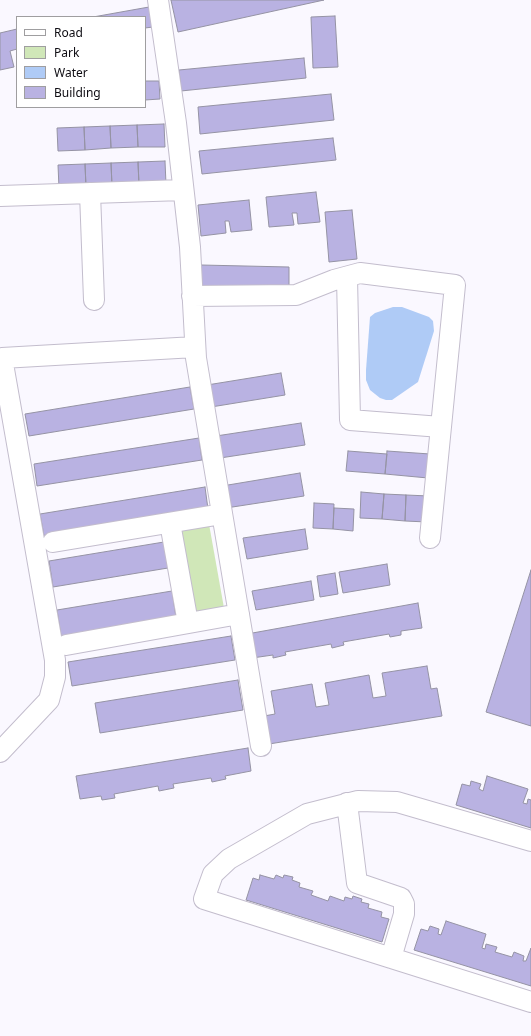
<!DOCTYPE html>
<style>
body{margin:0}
#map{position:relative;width:531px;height:1036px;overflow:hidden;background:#faf8ff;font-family:"Noto Sans",sans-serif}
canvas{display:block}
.legend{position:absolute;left:16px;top:16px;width:130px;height:92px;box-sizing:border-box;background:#fff;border:1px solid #9f9ea0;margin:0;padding:5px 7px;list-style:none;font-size:12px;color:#0e0c12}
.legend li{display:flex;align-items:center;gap:8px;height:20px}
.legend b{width:20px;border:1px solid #9f9ea0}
</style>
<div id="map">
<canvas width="531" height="1036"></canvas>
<ul class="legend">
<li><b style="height:5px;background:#fff"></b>Road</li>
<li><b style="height:11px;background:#d0e7b8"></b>Park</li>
<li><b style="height:11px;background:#afcbf6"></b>Water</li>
<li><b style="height:11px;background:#b9b2e2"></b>Building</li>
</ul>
</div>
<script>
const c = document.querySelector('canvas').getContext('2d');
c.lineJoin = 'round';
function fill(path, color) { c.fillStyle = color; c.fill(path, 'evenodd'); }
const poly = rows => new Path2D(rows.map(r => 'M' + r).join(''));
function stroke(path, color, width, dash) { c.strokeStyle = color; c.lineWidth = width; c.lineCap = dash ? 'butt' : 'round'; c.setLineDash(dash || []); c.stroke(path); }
fill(poly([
 [209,524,224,608,192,614,177,530]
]), '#d0e7b8');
fill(poly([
 [393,307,402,307,429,317,433,321,434,331,418,382,392,400,386,400,380,398,370,390,366,380,366,370,370,317,375,313]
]), '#afcbf6');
const building = poly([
 [171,0,324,0,178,32,171,0],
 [149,7,153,27,145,28,145,17,93,17,149,7],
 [335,16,338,67,313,68,311,17,335,16],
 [17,29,17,49,10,51,14,67,0,70,0,33,17,29],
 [304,58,306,78,181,91,179,70,304,58],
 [145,81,159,81,160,99,145,100,145,81],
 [331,94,334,120,200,134,198,107,331,94],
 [164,124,165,147,138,147,137,125,164,124],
 [137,125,138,147,111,148,110,126,137,125],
 [110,126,111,148,85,150,84,127,110,126],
 [84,127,85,150,58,151,57,128,84,127],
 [333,138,336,160,202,174,199,151,333,138],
 [165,161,166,184,139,185,138,162,165,161],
 [138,162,139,185,112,186,111,163,138,162],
 [111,163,112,186,86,187,85,164,111,163],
 [85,164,86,187,59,188,58,165,85,164],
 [316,192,320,222,298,224,297,213,292,213,294,225,269,227,266,197,316,192],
 [249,200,252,230,231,232,229,221,225,221,226,233,201,236,198,205,249,200],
 [352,210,357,259,329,262,325,212,352,210],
 [201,265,289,267,289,293,200,290,201,265],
 [281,373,285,395,211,407,207,385,281,373],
 [190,387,194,409,29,436,25,414,190,387],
 [301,423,305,445,220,458,216,436,301,423],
 [199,438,202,460,37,486,34,464,199,438],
 [348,451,387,454,385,474,346,471,348,451],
 [387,451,430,454,428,478,385,474,387,451],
 [300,473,304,496,226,508,222,486,300,473],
 [205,487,208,509,44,536,40,514,205,487],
 [361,492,384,494,382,519,360,518,361,492],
 [384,494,406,495,405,521,382,519,384,494],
 [406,495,429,496,427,522,405,521,406,495],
 [314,503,334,504,333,529,313,528,314,503],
 [334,508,354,509,353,531,333,529,334,508],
 [305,529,308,549,247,559,243,538,305,529],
 [164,542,168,568,53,587,49,561,164,542],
 [387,564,390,585,343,593,339,572,387,564],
 [531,570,531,726,486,712,531,570],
 [335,573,338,594,320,597,317,576,335,573],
 [311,581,314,600,256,610,252,591,311,581],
 [172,591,176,617,61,636,57,610,172,591],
 [418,603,422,628,401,631,401,635,390,637,389,634,343,642,344,645,332,648,331,644,285,652,286,655,273,658,273,655,252,658,247,634,418,603],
 [231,636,235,660,72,686,68,662,231,636],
 [427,666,431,689,437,688,442,716,269,744,264,716,275,714,271,691,312,684,316,707,329,705,325,683,369,675,373,698,386,696,382,673,427,666],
 [238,680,243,710,100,733,95,703,238,680],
 [248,748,251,771,225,776,226,779,212,782,211,778,173,784,174,788,159,791,158,786,114,794,115,798,102,800,101,796,80,799,76,776,248,748],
 [487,776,528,789,523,803,527,804,528,799,531,800,531,828,456,805,462,784,470,786,471,781,481,784,479,789,483,791,487,776],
 [260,875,274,879,276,875,283,878,284,875,293,877,292,880,300,883,299,887,313,891,311,895,328,901,330,896,344,901,345,897,352,899,353,896,362,899,361,902,369,904,368,908,382,912,381,917,389,919,382,942,246,900,253,878,259,880,260,875],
 [446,921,486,934,482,948,485,949,486,944,497,947,495,952,512,957,514,952,524,956,523,961,526,961,531,948,531,986,414,950,421,929,428,931,430,926,439,929,438,934,441,935,446,921]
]);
fill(building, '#b9b2e2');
stroke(building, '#9593a4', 1);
const minor = poly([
 [158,0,176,123,190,247,196,358,261,746],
 [90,193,94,300],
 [0,196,183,190],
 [347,277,350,420,441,427],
 [192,296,296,295,334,280,360,273,455,285,430,538],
 [170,523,188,623],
 [53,542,222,514],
 [66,645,239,614],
 [0,752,49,700,55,677,55,660,2,358,195,347],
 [347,803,357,883,401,898,404,904,404,914,391,958],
 [531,841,397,802,358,801,307,814,229,859,213,874,204,899,531,1002]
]);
stroke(minor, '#c3bdcd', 22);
stroke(minor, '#fff', 20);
</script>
